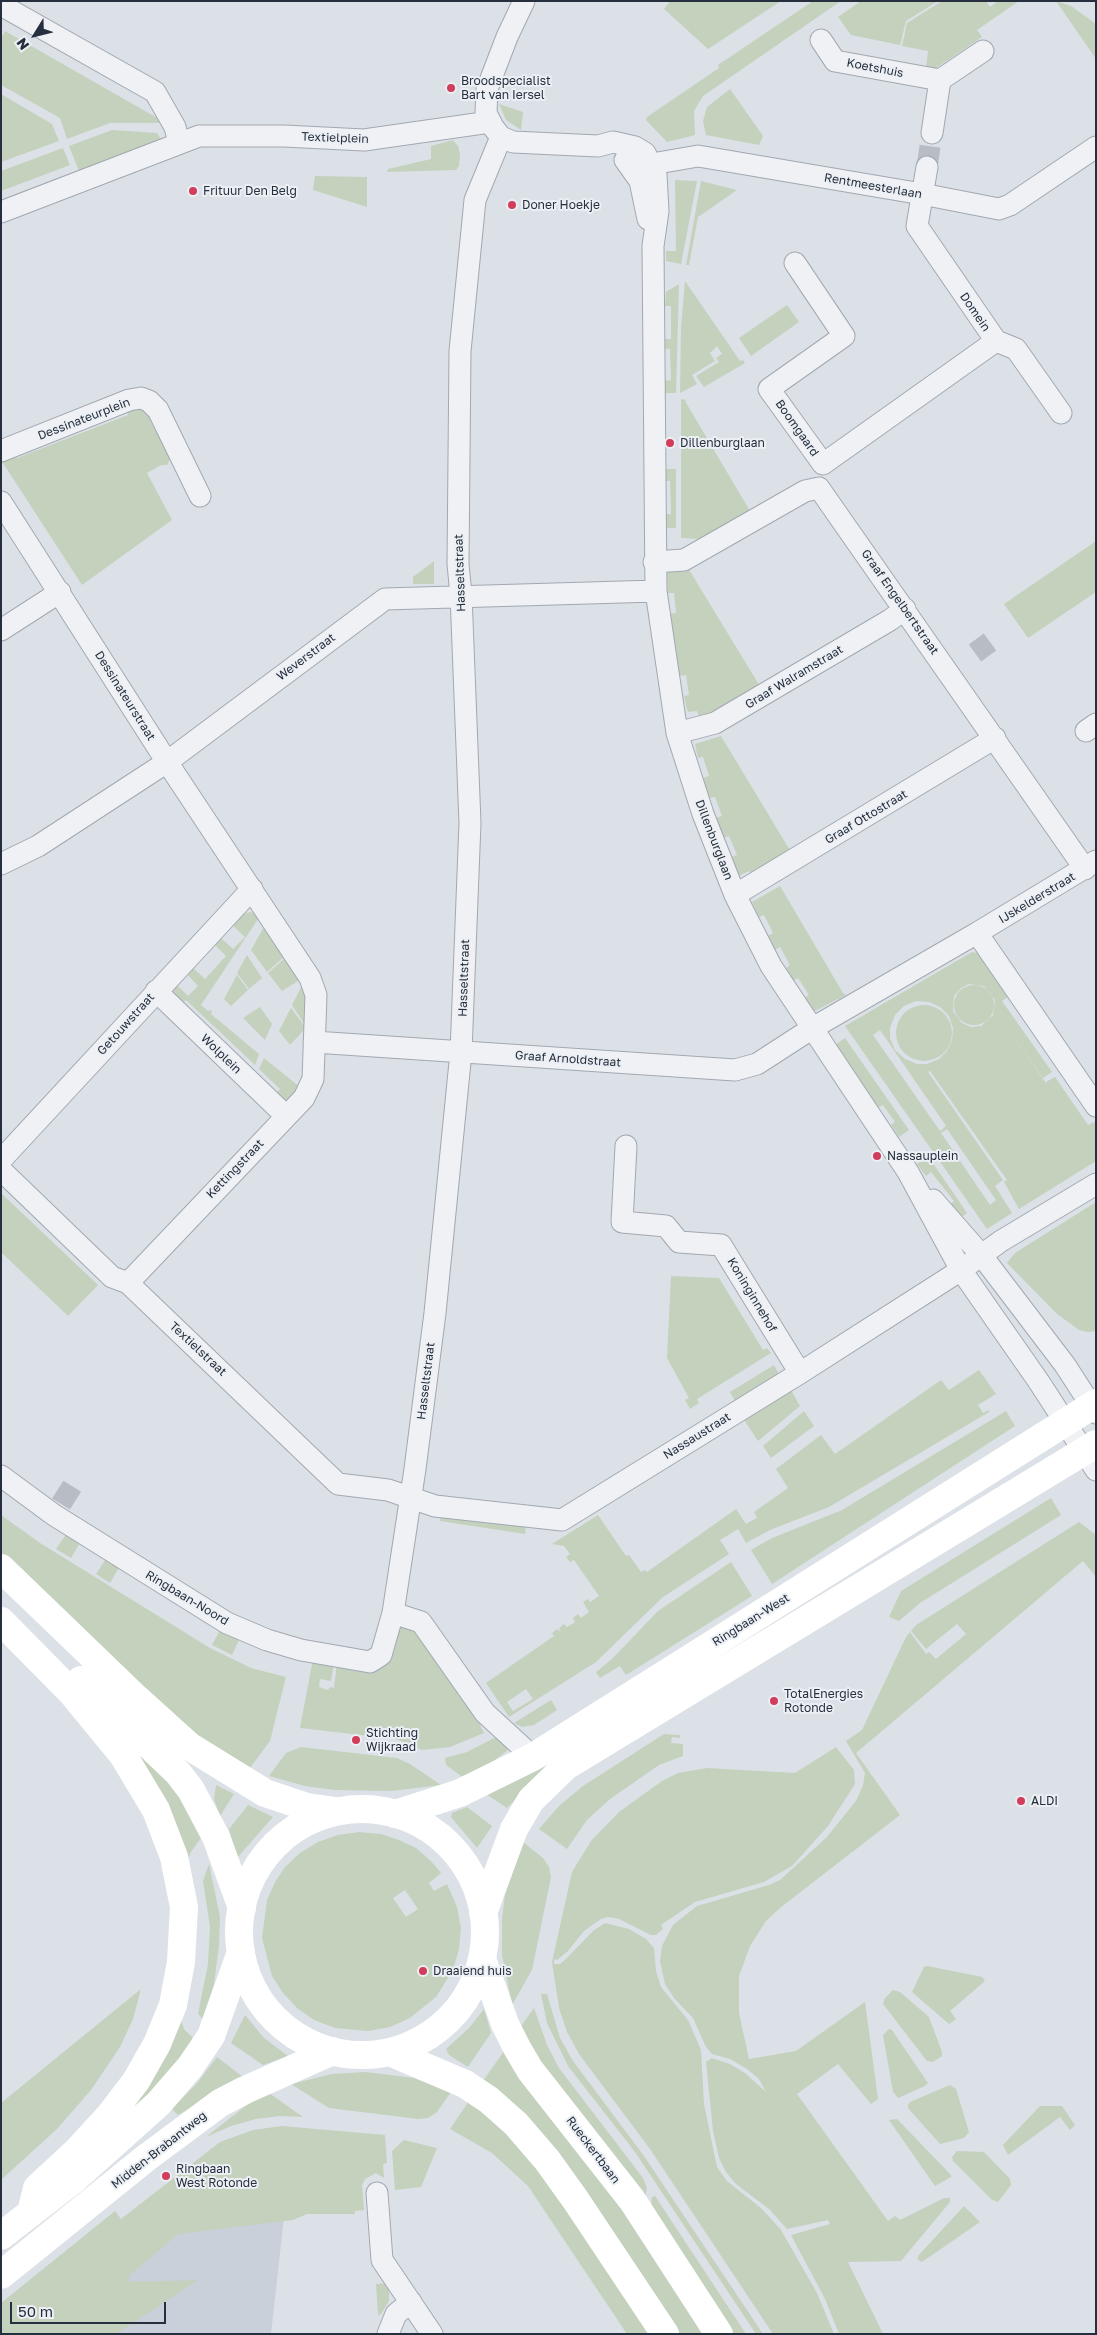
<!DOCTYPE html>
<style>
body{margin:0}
#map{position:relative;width:1097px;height:2335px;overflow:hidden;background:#dce1e7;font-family:"Golos Text",sans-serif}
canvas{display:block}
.frame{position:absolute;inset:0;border:2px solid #262f3d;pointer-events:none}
.north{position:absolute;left:10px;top:10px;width:50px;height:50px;-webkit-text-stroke:4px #ecf0f5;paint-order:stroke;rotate:234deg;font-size:14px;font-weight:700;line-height:20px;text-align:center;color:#262f3d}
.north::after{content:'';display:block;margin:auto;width:18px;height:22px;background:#262f3d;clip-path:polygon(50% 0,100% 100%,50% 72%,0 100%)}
.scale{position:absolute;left:10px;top:2302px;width:156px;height:22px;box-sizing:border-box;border:2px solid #262f3d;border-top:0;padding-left:6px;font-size:15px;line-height:18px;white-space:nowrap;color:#262f3d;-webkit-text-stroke:4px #ecf0f5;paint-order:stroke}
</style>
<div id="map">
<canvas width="1097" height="2335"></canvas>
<div class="frame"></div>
<div class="north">N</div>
<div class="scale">50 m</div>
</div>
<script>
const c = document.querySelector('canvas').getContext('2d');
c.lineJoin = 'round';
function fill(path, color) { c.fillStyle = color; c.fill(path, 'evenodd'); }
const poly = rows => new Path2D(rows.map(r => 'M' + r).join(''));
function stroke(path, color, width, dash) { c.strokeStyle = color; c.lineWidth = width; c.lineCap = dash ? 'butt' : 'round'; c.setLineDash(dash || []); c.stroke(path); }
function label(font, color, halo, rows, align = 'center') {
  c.font = font + ' "Golos Text",sans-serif'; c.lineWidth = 4; c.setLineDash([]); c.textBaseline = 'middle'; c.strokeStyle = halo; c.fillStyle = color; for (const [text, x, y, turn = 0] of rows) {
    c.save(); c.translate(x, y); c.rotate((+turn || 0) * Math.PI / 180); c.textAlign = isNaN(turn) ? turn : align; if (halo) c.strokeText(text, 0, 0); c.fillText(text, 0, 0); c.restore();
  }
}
fill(poly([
 [287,2190,271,2334,48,2334,170,2230]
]), '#cad0d9');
fill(poly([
 [670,1,781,1,708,49,664,9],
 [813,1,841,1,703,96,694,111,695,135,667,142,646,120,647,117,719,68,718,65],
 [861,1,938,1,906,21,900,45,851,35,838,17],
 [942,1,986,1,990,7,998,1,1019,1,977,30,982,37,933,70,926,69,928,51,902,46,907,23],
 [1056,1,1071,6,1096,24,1096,59],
 [5,31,166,123,110,123,67,139,60,118,1,85,1,38],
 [730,89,763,136,759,145,706,135,703,121,707,107],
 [1,94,52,124,59,141,1,162],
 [499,104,523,112,521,130,506,120],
 [112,130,157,133,161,139,79,171,69,146],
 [453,140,458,146,460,154,459,166,456,170,387,172,388,169,431,159,431,146],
 [63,148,70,165,1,191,1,171],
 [315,176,367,177,367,207,313,190],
 [675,180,697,181,681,264,666,261,666,251,676,251],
 [701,181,737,190,698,217,689,265,686,265],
 [685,281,740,361,743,360,745,363,704,387,696,376,719,362,716,358,722,354,717,346,710,353,715,361,692,375,697,384,680,393,681,328],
 [679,284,676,393,665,393,665,381,671,380,670,349,665,349,665,339,671,339,671,306,665,306,666,292],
 [787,305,799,322,751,356,739,338],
 [681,399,687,400,685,401,750,511,700,539,681,538],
 [141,407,154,418,150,421,159,437,163,435,171,457,167,465,161,465,147,473,172,520,82,585,1,460,15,454,17,458,128,415,127,411],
 [665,469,676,469,676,528,665,528,665,514,671,514,670,481,665,481],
 [1096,541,1096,592,1028,638,1004,604],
 [434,561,434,584,413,584,413,577],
 [688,568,761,688,723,709,699,717,697,711,689,712,687,710,684,696,689,695,686,675,680,676,679,672,670,614,676,613,674,593,668,593,667,572],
 [721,736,791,852,752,875,749,871,739,876,731,857,737,855,729,836,723,838,716,818,722,816,715,797,709,798,703,778,709,776,703,757,698,758,695,744],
 [780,886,843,993,846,995,813,1012,804,998,809,995,798,978,793,981,786,968,790,965,780,947,775,950,768,936,773,933,764,915,759,917,752,902],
 [250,912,257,914,258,919,201,1005,208,1011,210,1010,212,1011,211,1014,259,1054,255,1065,186,1000,180,1005,172,994,176,984,188,996,198,986,186,973,192,967,205,979,226,956,214,944,220,937,233,949,245,937,232,925,244,914],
 [264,927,285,956,267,972,251,950],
 [972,952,977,953,1008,997,1002,1001,1052,1072,1043,1078,1002,1020,1048,1086,1046,1082,1055,1077,1088,1125,1094,1122,1096,1124,1096,1161,1019,1209,1004,1182,1007,1180,930,1071,928,1072,1003,1180,995,1186,1012,1213,987,1229,845,1026],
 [969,984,984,986,995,1000,993,1015,981,1026,971,1027,962,1023,953,1011,954,996,961,988],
 [916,1001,929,1002,940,1007,949,1016,953,1028,952,1040,947,1051,939,1059,927,1064,917,1064,905,1059,895,1050,890,1038,890,1028,895,1015,904,1006],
 [880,1030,946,1126,940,1131,873,1035],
 [947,1129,996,1200,990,1205,941,1133],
 [247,955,262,978,249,989,237,973],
 [286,957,301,979,282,991,268,973],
 [237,975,248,990,231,1006,224,999],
 [303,983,307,990,307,1028,292,1005],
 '954 1005a20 20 0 1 1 40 0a20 20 0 1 1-40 0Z',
 '896 1033a28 28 0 1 1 56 0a28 28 0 1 1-56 0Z',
 [260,1007,272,1024,265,1040,243,1018],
 [291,1008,306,1028,290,1045,279,1031],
 [845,1038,909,1130,899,1137,891,1125,895,1122,883,1105,878,1108,835,1045],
 [264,1058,301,1088,287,1102,274,1095,280,1089,259,1069],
 [928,1156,967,1213,960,1218,950,1205,954,1201,931,1172,926,1176,917,1164],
 [1,1193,98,1285,68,1316,1,1252],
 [1096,1202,1096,1331,1088,1332,1079,1330,1057,1314,1007,1263,1015,1253],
 [671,1276,719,1278,763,1350,767,1348,771,1353,697,1399,699,1403,690,1409,685,1400,689,1398,667,1358],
 [774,1365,780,1376,736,1403,730,1392],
 [979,1370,996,1394,978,1405,983,1413,989,1410,989,1412,829,1507,770,1530,746,1543,738,1529,720,1540,729,1554,663,1597,596,1662,509,1717,486,1683,554,1636,552,1633,557,1629,561,1632,559,1628,564,1624,567,1627,575,1622,573,1618,578,1614,581,1618,589,1612,583,1602,588,1599,590,1602,599,1596,574,1560,570,1562,566,1557,570,1554,564,1546,552,1544,598,1515,626,1556,629,1555,641,1572,645,1570,647,1572,736,1509,746,1524,757,1518,754,1512,788,1488,776,1469,821,1435,835,1454,941,1380,949,1390],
 [526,1689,533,1699,513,1711,507,1702],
 [791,1390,800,1406,758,1441,741,1415],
 [804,1411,814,1426,771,1458,763,1446],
 [1006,1411,1015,1426,772,1584,751,1550,772,1538,842,1510],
 [1051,1498,1061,1515,920,1603,899,1621,889,1617,901,1591],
 [441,1514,526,1525,525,1534,440,1521],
 [1,1515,40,1543,210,1648,251,1668,286,1677,270,1741,250,1768,198,1739,146,1695,1,1552],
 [1079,1522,1096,1535,1096,1577,1083,1561,856,1753,900,1815,780,1908,766,1921,750,1946,739,1976,739,2013,749,2059,796,2051,865,2002,878,2099,871,2104,838,2064,797,2094,888,2221,895,2216,900,2220,944,2198,950,2198,950,2202,901,2261,848,2262,883,2334,839,2334,825,2299,791,2235,830,2224,828,2220,787,2229,769,2209,736,2184,726,2172,719,2158,713,2131,706,2062,712,2058,730,2064,745,2073,766,2092,759,2079,747,2069,730,2059,712,2054,706,2047,693,2018,674,1998,665,1984,660,1961,662,1946,673,1925,697,1906,769,1885,780,1880,826,1838,856,1801,863,1785,865,1773,846,1741,862,1730,906,1637,910,1632,926,1654,929,1652,936,1659,966,1634,957,1624,926,1649,911,1631,916,1625],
 [67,1533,81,1541,71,1558,56,1549],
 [107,1557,120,1566,110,1583,96,1574],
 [731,1562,752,1596,626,1675,620,1666,600,1678,596,1672,612,1659,658,1611],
 [399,1625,419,1628,486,1721,480,1725,484,1733,450,1747,422,1750,396,1739,300,1728,313,1659,334,1663,331,1681,320,1679,319,1687,328,1690,330,1687,334,1688,337,1663,391,1654],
 [221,1628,240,1638,232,1655,212,1645],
 [551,1700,557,1710,534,1725,522,1727,514,1723],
 [101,1715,148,1758,180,1796,201,1838,191,1852,183,1868],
 [664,1734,680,1735,680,1738,672,1737,671,1743,683,1744,683,1756,659,1765,610,1799,587,1820,567,1849,539,1829,559,1806,583,1786],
 [496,1737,512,1747,491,1763,464,1778,446,1765,445,1758,467,1752],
 [301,1747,397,1758,410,1764,441,1785,391,1791,334,1790,305,1786,269,1776,286,1753],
 [836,1747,854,1770,855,1784,828,1826,792,1866,764,1882,695,1902,661,1925,663,1929,656,1935,651,1935,619,1919,608,1917,601,1919,584,1931,568,1951,557,1960,554,1959,554,1964,560,1964,566,1959,593,1931,605,1923,629,1929,646,1939,654,1948,656,1971,661,1987,688,2020,701,2050,704,2104,717,2167,727,2181,762,2209,781,2230,817,2293,834,2334,773,2334,650,2149,579,2054,567,2032,559,2008,552,1962,572,1872,591,1841,619,1812,662,1781,678,1773,707,1768,795,1773],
 [548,1766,507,1808,486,1794,521,1772],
 [216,1785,234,1794,220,1816,214,1799],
 [248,1805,273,1817,237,1858,229,1829],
 [467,1807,492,1826,477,1848,451,1817,452,1813],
 [359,1832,381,1834,399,1840,416,1848,431,1861,441,1873,429,1883,434,1891,447,1884,457,1907,461,1928,459,1949,453,1970,436,1997,410,2018,390,2027,368,2031,335,2028,314,2020,297,2008,283,1993,272,1976,262,1938,267,1900,275,1882,285,1867,300,1853,318,1842,338,1835],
 [405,1890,418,1909,406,1917,393,1898],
 [523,1842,543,1858,549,1867,551,1877,532,1970,512,2005,502,1955,502,1919,505,1894],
 [209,1864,220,1917,219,1945,214,1984,203,2019,198,2014,208,1964,210,1927,203,1881],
 [927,1966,982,1977,985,1981,950,2011,956,2019,949,2024,912,1992,924,1967],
 [141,1989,133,2019,120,2047,91,2090,57,2129,1,2180,1,2103],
 [893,1990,900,1992,929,2017,942,2052,942,2056,933,2062,927,2061,883,2004,885,1998],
 [541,1994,547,1994,560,2038,573,2061,644,2156,763,2334,756,2334,635,2152,568,2066,547,2023],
 [534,2008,547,2045,559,2068,643,2178,647,2188,645,2197,545,2070,521,2026],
 [484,2009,491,2033,468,2067,449,2055,446,2049,469,2028],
 [245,2015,264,2038,288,2056,263,2065,231,2043],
 [180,2017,184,2029,195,2040,170,2077,117,2127],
 [889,2029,892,2030,928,2083,925,2086,898,2098,893,2092,883,2035],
 [504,2051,597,2171,705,2334,680,2334,592,2202,483,2081],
 [217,2057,243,2077,178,2115,172,2109,198,2082],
 [366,2072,414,2078,451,2092,437,2112,428,2118,418,2119,329,2108,291,2084,332,2074],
 [950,2085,956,2089,969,2132,964,2138,940,2144,908,2108,908,2105,910,2102],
 [269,2093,303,2117,280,2116,256,2119,231,2126,206,2137,248,2104],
 [469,2101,493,2119,529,2157,652,2334,627,2334,528,2186,492,2153,450,2129],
 [1040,2106,1062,2106,1075,2125,1070,2130,1060,2117,1008,2155,1003,2145],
 [897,2119,951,2175,951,2177,935,2186,889,2120],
 [282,2126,385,2135,387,2163,383,2164,384,2178,376,2173,365,2179,362,2185,364,2210,355,2211,355,2214,307,2214,293,2220,178,2234,129,2276,130,2282,198,2280,116,2334,1,2334,1,2303,115,2211,121,2219,220,2142,253,2130],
 [404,2140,437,2148,421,2187,395,2190,392,2151],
 [957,2151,984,2152,1010,2179,1011,2185,998,2202,992,2200,953,2161,952,2157],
 [655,2196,746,2334,732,2334,651,2207,652,2197],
 [964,2206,980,2222,922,2262,918,2260,918,2256],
 [386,2283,389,2291,389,2301,381,2314,378,2315,376,2284]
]), '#c3d1bd');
stroke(poly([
 [927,167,932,133],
 [975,653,990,642],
 [61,1504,73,1485]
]), '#b8bdc5', 21, [21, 11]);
const street = poly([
 [524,1,507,37,487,89,486,113,493,127,501,137,513,142,598,146,613,142,635,147,645,153,656,174,658,211,653,246,656,591,677,733,703,814,735,895,771,966,908,1172,961,1270,1039,1382,1096,1470],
 [1,5,155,92,175,127,179,143],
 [821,40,835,61,940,80,983,51],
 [932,133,940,80],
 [625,160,640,181,648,219],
 [927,167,917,226,996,341,1016,349,1061,413],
 [634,171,652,164,698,156,922,194,999,209,1010,205,1096,147],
 [1,212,199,136,284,136,364,140,490,122],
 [795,263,844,336,769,389,823,464,996,341],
 [1,451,129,400,141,398,149,401,158,410,200,496],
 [1,502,167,762,310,978,316,995,313,1079,304,1098,128,1283],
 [654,562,684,560,805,491,819,488,1085,869],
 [1,630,60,592],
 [1086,731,1096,724],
 [677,733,715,723,890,620,905,609],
 [1,864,38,846,167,762,385,599,656,591],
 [735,895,995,738],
 [977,933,1096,861],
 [156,991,286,1116],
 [314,1042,735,1070,757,1064,811,1029,977,933,1096,1106],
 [626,1146,622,1222,666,1226,679,1242,721,1245,800,1373],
 [1,1160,252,889],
 [1,1170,112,1277,128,1283,338,1484,388,1490,435,1506,562,1520,800,1373,961,1270,1001,1241,1096,1184],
 [933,1200,982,1256,1065,1365,1096,1413],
 [1,1476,54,1515,227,1623,267,1640,301,1650,370,1662,381,1655,393,1613,415,1469,435,1313,461,1052,470,823,461,595,458,564,460,351,475,200,501,137],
 [393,1613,421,1622,485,1713,533,1757],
 [377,2193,382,2260,432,2334],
 [388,2334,396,2314,411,2302]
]);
stroke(street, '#a2a8b1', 23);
stroke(street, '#eff1f5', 21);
stroke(poly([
 [1,1568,136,1698,189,1746,265,1793,307,1807,336,1811],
 [1,1621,73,1694,123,1755,156,1810,174,1857,184,1907,181,1962,173,2005,157,2044,136,2081,110,2115,78,2150,37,2188,31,2213],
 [81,1680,178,1773,191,1790,216,1837,242,1908],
 '239 1932a123 123 0 1 1 246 0a123 123 0 1 1-246 0Z',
 [395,1814,460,1793,533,1757,1096,1403],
 [483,1913,514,1829,531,1800,566,1766,1096,1444],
 [482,1959,505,2024,517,2048,530,2070,632,2200,719,2334],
 [390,2052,465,2084,489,2100,516,2124,547,2160,575,2199,665,2334],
 [1,2236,72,2181,158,2104,190,2067,211,2036,241,1952],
 [1,2275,146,2158,220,2103,245,2090,333,2051]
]), '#fff', 28);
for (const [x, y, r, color] of [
 [451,88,5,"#d13d5a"],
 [193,191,5,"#d13d5a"],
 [512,205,5,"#d13d5a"],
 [670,443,5,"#d13d5a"],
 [877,1156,5,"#d13d5a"],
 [774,1701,5,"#d13d5a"],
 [356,1740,5,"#d13d5a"],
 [1021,1801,5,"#d13d5a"],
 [423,1971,5,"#d13d5a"],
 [166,2176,5,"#d13d5a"]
]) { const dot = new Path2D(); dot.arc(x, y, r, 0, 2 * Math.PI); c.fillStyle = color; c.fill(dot); stroke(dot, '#ecf0f5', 2); }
label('12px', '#262f3d', '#ecf0f5', [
 ["Koetshuis",875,68,11],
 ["Textielplein",335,138,2],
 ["Rentmeesterlaan",873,186,10],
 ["Domein",975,312,56],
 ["Dessinateurplein",84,419,-21],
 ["Boomgaard",797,428,55],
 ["Hasseltstraat",460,573,-92],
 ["Graaf Engelbertstraat",900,602,55],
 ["Weverstraat",306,657,-37],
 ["Graaf Walramstraat",794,677,-31],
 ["Dessinateurstraat",125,696,58],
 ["Graaf Ottostraat",866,817,-31],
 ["Dillenburglaan",714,840,69],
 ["IJskelderstraat",1037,898,-31],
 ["Hasseltstraat",464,978,-88],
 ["Getouwstraat",126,1024,-48],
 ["Wolplein",221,1054,44],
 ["Graaf Arnoldstraat",568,1059,4],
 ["Kettingstraat",235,1169,-46],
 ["Koninginnehof",752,1295,59],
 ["Textielstraat",198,1349,43],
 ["Hasseltstraat",426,1381,-83],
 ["Nassaustraat",697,1436,-32],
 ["Ringbaan-Noord",187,1598,31],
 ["Ringbaan-West",751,1620,-32],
 ["Midden-Brabantweg",159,2150,-38],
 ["Rueckertbaan",593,2150,53]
]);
label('12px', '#262f3d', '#ecf0f5', [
 ["Broodspecialist",461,81],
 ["Bart van Iersel",461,95],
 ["Frituur Den Belg",203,191],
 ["Doner Hoekje",522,205],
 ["Dillenburglaan",680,443],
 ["Nassauplein",887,1156],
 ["TotalEnergies",784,1694],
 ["Rotonde",784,1708],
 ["Stichting",366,1733],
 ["Wijkraad",366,1747],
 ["ALDI",1031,1801],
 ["Draaiend huis",433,1971],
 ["Ringbaan",176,2169],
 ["West Rotonde",176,2183]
], 'left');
</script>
